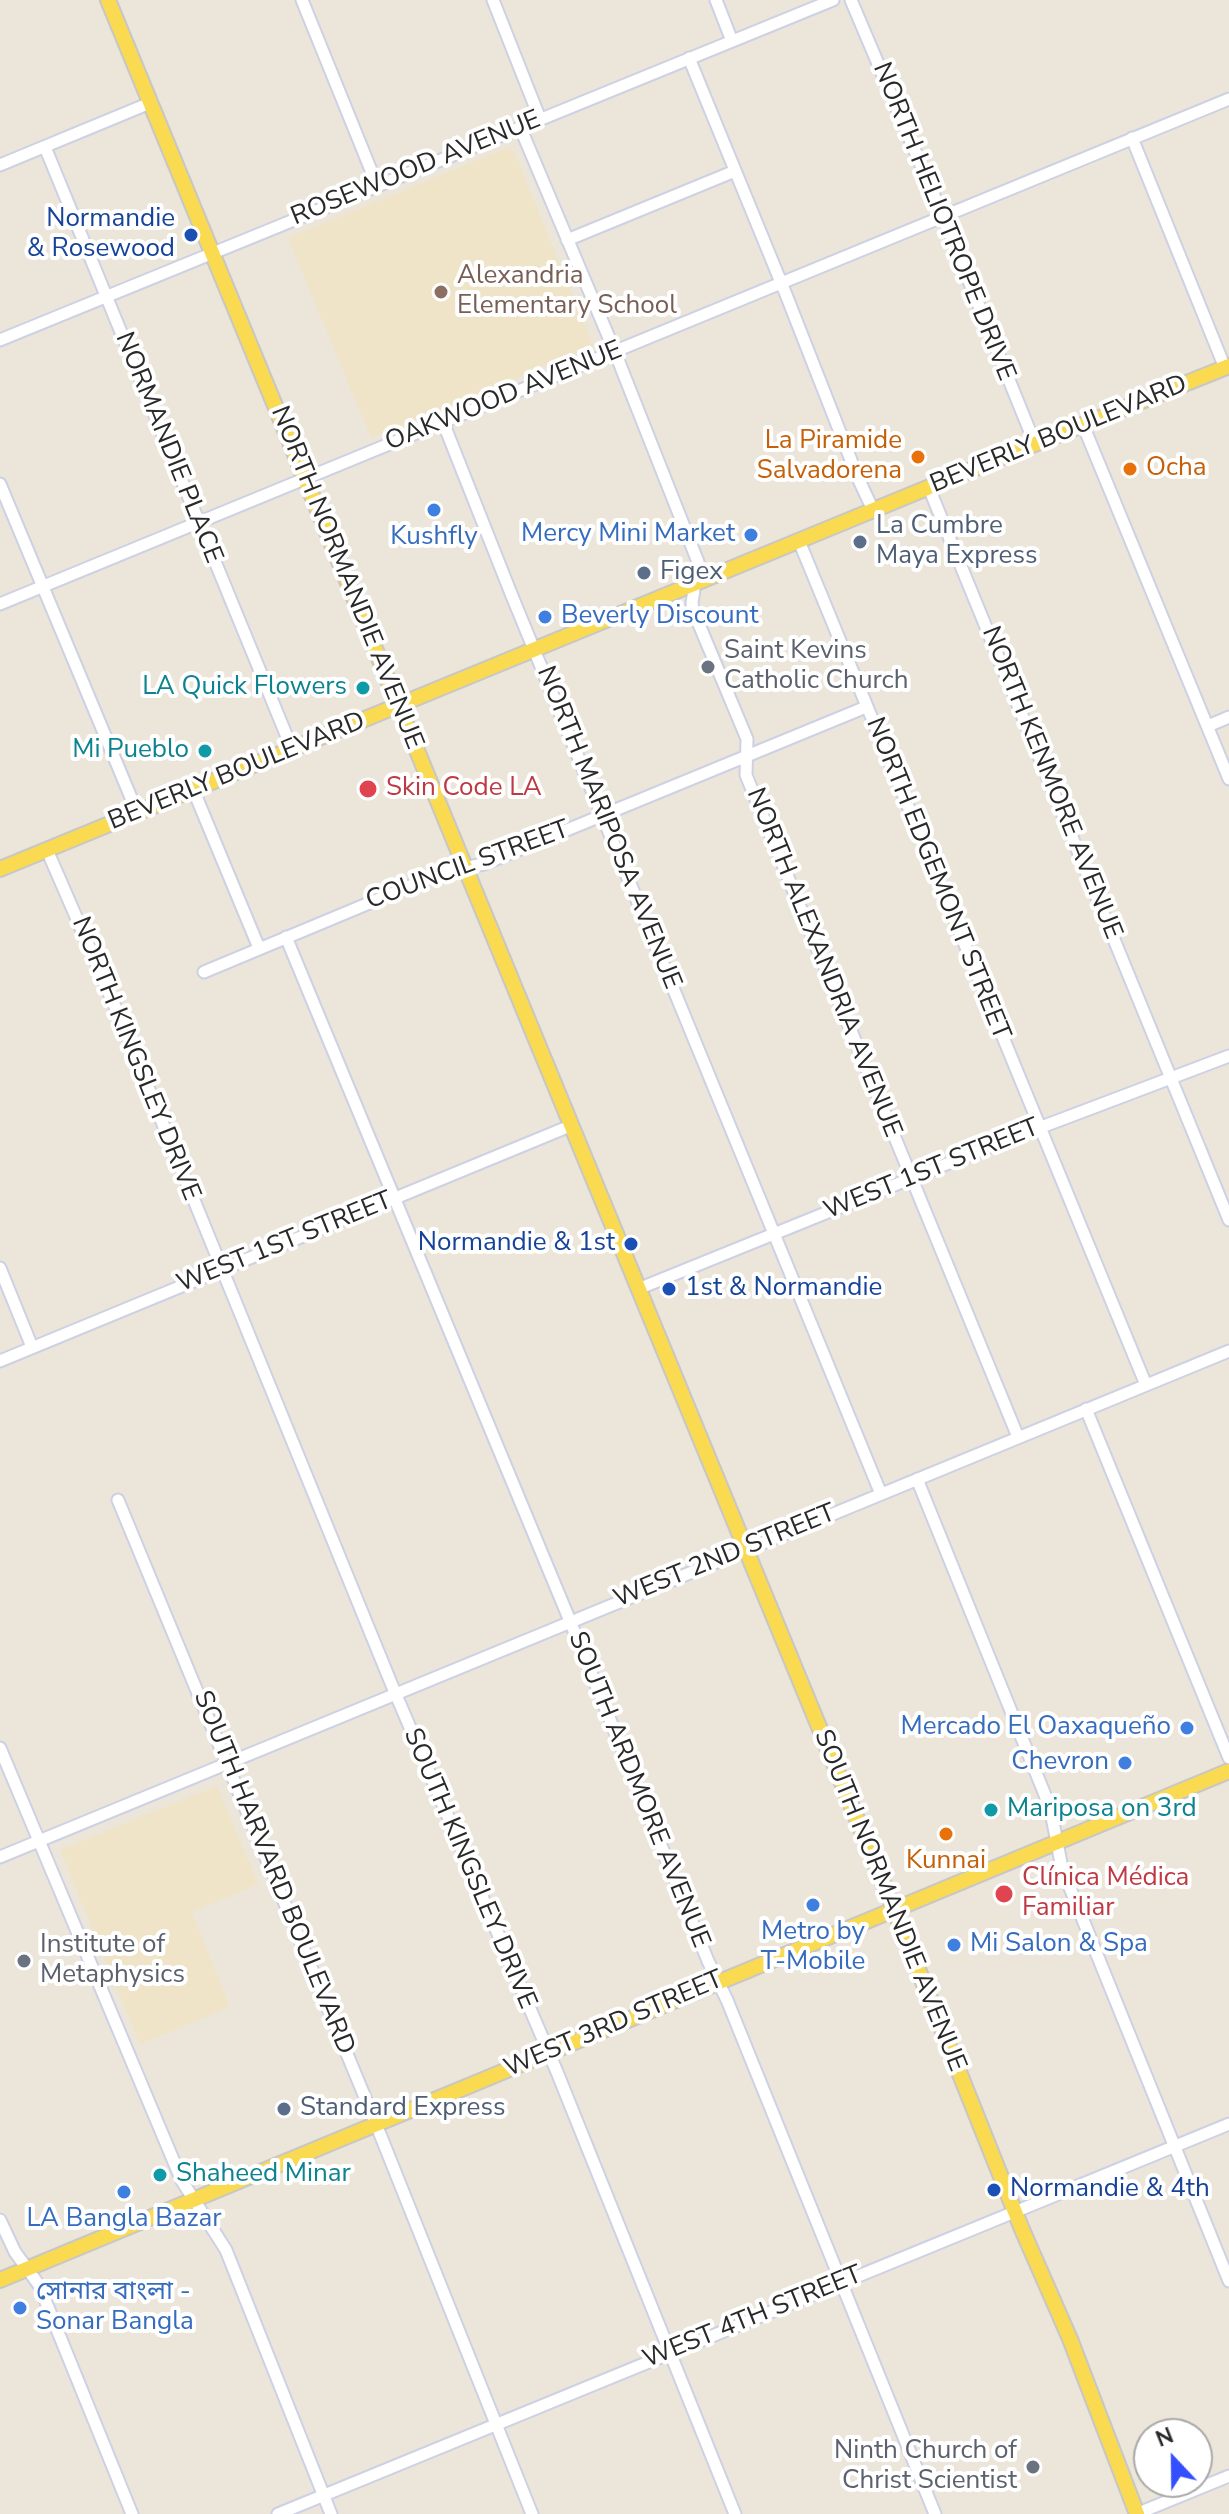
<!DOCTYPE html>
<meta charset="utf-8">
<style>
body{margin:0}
#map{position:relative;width:1229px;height:2514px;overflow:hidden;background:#ece5d9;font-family:"Nunito Sans",sans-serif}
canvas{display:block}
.north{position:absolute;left:1133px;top:2418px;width:80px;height:80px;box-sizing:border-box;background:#fff;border:2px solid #a9a9a9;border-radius:50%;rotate:338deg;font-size:22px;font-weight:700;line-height:32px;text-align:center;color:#292929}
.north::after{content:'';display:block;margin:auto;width:28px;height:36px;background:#334fff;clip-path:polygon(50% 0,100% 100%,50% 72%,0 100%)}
</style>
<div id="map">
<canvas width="1229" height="2514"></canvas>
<div class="north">N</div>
</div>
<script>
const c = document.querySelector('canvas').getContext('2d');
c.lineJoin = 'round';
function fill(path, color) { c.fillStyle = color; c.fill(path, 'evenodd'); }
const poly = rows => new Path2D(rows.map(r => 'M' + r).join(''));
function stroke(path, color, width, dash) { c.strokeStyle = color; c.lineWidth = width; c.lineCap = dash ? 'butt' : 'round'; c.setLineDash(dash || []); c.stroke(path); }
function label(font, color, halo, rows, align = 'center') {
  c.font = font + ' "Nunito Sans","Noto Sans Bengali",sans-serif'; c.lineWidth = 8; c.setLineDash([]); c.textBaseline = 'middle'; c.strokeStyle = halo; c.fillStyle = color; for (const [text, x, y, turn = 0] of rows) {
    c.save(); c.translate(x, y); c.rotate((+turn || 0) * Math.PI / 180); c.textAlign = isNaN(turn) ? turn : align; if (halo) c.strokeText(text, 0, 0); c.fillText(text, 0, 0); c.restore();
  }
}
fill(poly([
 [507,148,514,151,593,346,371,438,288,238],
 [217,1786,258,1884,192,1912,230,2007,140,2044,60,1850]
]), '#efe4c7');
const minor = poly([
 [302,0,377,185],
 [493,0,540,119],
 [716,0,732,41],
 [851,0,943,217,1035,444],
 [689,58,787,297,858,478,873,510],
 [520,127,615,352,698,562,692,603,693,610,747,739,746,775,1018,1437],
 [1132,138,1225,368],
 [45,147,292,749],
 [0,165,150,103],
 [567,240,735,171],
 [0,340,833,0],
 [443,422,512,596,881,1494],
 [1083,425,1229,779],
 [0,484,137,812],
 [929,488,1229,1220],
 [799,541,1146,1385],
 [0,604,1229,99],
 [1208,726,1229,717],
 [193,789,259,948],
 [47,850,116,1009,391,1683,557,2072,735,2514],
 [286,937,570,1621,708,1961,727,2000,935,2514],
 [204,972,446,871,484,864,866,707],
 [0,1268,32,1347],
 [638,1289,986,1148,1229,1056],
 [0,1361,570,1126],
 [1086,1409,1229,1758],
 [917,1479,1045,1795,1052,1817,1062,1868,1229,2281],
 [118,1500,376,2124,532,2514],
 [0,1748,182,2181,226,2250,331,2514],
 [0,1857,1229,1351],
 [0,2220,15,2252,39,2285,132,2514],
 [278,2514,1229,2124],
 [1136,2514,1229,2476]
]);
const major = poly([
 [108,0,894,1909,1021,2227,1070,2339,1137,2514],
 [0,869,1005,456,1229,366],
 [0,2280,1229,1771]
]);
stroke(minor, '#ced1e3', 15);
stroke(major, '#c7c7c7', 18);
stroke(minor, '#fff', 11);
stroke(major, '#f9da51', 14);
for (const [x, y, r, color] of [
 [191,235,8,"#1a4fb4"],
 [441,292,8,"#8d6e63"],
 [918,457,8,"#e8710a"],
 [1130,469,8,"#e8710a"],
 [434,510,8,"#3f7fe0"],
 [751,535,8,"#3f7fe0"],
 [860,542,8,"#5c6f8a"],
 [644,573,8,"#5c6f8a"],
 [545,617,8,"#3f7fe0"],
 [708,667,8,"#6b7280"],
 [363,688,8,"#0f9aa8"],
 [205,751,8,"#0f9aa8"],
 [368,789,10,"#e0444e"],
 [631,1244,8,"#1a4fb4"],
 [669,1289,8,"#1a4fb4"],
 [1187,1728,8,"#3f7fe0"],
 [1125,1763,8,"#3f7fe0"],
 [991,1810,8,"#0f9aa8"],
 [946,1834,8,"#e8710a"],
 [1004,1894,10,"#e0444e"],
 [813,1905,8,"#3f7fe0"],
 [954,1945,8,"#3f7fe0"],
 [24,1961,8,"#6b7280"],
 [284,2109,8,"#5c6f8a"],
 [160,2175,8,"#0f9aa8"],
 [994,2190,8,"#1a4fb4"],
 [124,2192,8,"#3f7fe0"],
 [20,2308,8,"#3f7fe0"],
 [1033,2467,8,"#6b7280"]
]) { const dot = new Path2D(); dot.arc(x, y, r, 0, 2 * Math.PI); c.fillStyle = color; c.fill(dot); stroke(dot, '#fff', 3); }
label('26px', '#292929', '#fff', [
 ["ROSEWOOD AVENUE",416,169,-22],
 ["NORTH HELIOTROPE DRIVE",943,222,68],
 ["OAKWOOD AVENUE",504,397,-22],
 ["BEVERLY BOULEVARD",1059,435,-22],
 ["NORMANDIE PLACE",168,448,68],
 ["NORTH NORMANDIE AVENUE",346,578,68],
 ["BEVERLY BOULEVARD",237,772,-22],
 ["NORTH KENMORE AVENUE",1051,783,68],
 ["NORTH MARIPOSA AVENUE",608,828,68],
 ["COUNCIL STREET",468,866,-20],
 ["NORTH EDGEMONT STREET",937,879,68],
 ["NORTH ALEXANDRIA AVENUE",823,963,68],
 ["NORTH KINGSLEY DRIVE",135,1059,68],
 ["WEST 1ST STREET",932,1170,-22],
 ["WEST 1ST STREET",285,1243,-22],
 ["WEST 2ND STREET",725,1557,-22],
 ["SOUTH ARDMORE AVENUE",638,1790,68],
 ["SOUTH KINGSLEY DRIVE",469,1869,67],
 ["SOUTH HARVARD BOULEVARD",273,1873,68],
 ["SOUTH NORMANDIE AVENUE",889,1901,68],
 ["WEST 3RD STREET",614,2025,-23],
 ["WEST 4TH STREET",753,2318,-22]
]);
label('26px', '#164399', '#fff', [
 ["Normandie",175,220],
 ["& Rosewood",175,250],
 ["Normandie & 1st",615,1244],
 ["1st & Normandie",685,1289,"left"],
 ["Normandie & 4th",1010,2190,"left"]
], 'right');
label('26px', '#785e54', '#fff', [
 ["Alexandria",457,277],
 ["Elementary School",457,307]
], 'left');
label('26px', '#c56008', '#fff', [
 ["La Piramide",902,442],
 ["Salvadorena",902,472],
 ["Ocha",1146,469,"left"],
 ["Kunnai",946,1862,"center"]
], 'right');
label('26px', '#4e5e75', '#fff', [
 ["La Cumbre",876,527],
 ["Maya Express",876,557],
 ["Figex",660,573],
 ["Standard Express",300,2109]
], 'left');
label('26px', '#366cbe', '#fff', [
 ["Mercy Mini Market",735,535],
 ["Kushfly",434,538,"center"],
 ["Beverly Discount",561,617,"left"],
 ["Mercado El Oaxaqueño",1171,1728],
 ["Chevron",1109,1763],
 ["Metro by",813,1933,"center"],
 ["T-Mobile",813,1963,"center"],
 ["Mi Salon & Spa",970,1945,"left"],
 ["LA Bangla Bazar",124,2220,"center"],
 ["সোনার বাংলা -",36,2293,"left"],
 ["Sonar Bangla",36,2323,"left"]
], 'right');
label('26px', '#5b616d', '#fff', [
 ["Saint Kevins",724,652],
 ["Catholic Church",724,682],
 ["Institute of",40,1946],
 ["Metaphysics",40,1976],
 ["Ninth Church of",1017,2452,"right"],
 ["Christ Scientist",1017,2482,"right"]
], 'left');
label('26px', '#0d838f', '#fff', [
 ["LA Quick Flowers",347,688],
 ["Mi Pueblo",189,751],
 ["Mariposa on 3rd",1007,1810,"left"],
 ["Shaheed Minar",176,2175,"left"]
], 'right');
label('26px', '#be3a42', '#fff', [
 ["Skin Code LA",386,789],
 ["Clínica Médica",1022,1879],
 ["Familiar",1022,1909]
], 'left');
</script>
